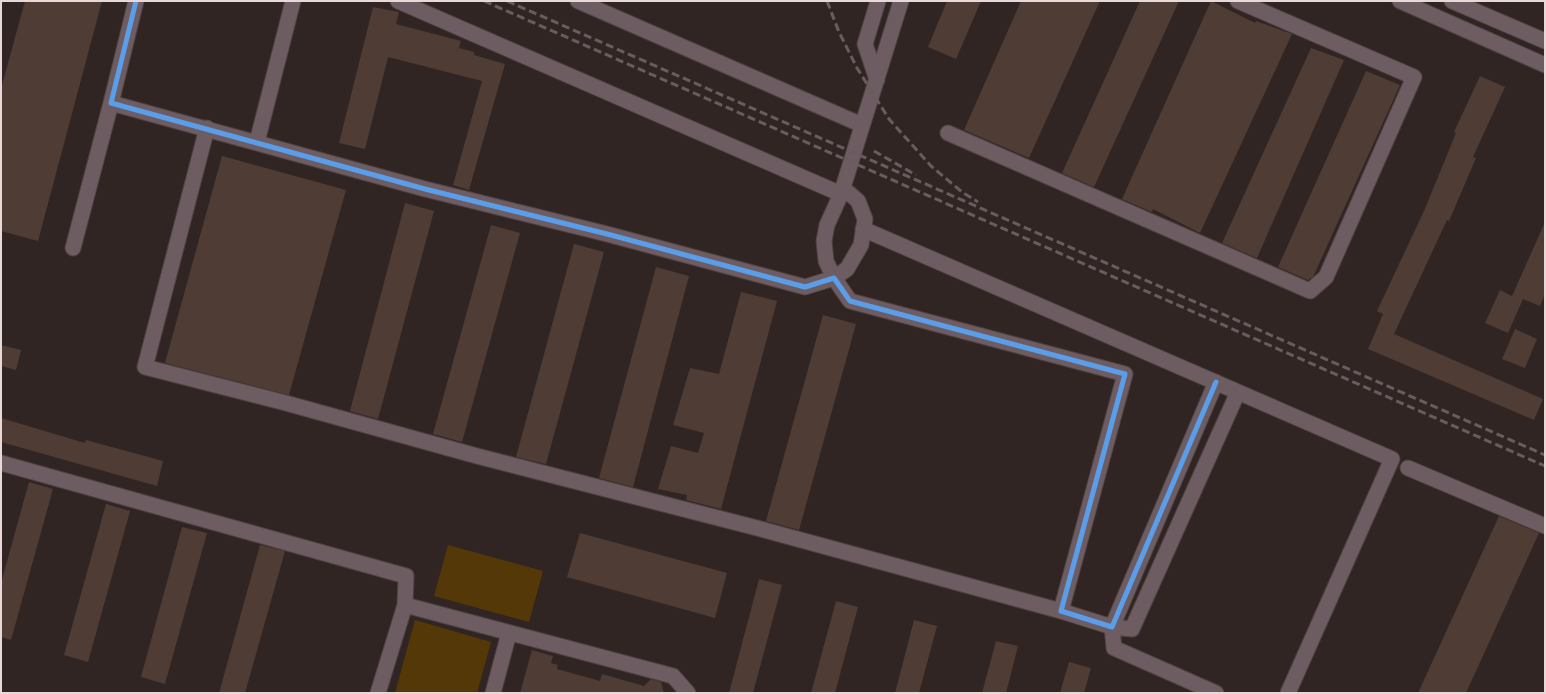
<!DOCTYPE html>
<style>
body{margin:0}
#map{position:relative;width:1546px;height:694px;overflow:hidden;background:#312524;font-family:"Asap Condensed",sans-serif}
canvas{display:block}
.frame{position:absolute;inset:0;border:2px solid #e8d8d7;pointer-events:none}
</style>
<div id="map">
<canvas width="1546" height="694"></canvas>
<div class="frame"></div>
</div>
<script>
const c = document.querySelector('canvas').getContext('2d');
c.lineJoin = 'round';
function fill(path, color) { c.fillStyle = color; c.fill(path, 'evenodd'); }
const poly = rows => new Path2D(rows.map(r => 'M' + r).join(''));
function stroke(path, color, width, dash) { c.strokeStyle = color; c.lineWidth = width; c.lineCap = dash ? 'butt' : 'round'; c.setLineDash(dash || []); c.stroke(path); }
fill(poly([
 [448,545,543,571,529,622,434,596],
 [415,620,491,642,477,693,395,693]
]), '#543807');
fill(poly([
 [25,1,102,1,38,241,1,231,1,89],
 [947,1,981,1,956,59,928,47],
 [1021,1,1100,1,1029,158,964,130],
 [1140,1,1179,1,1094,187,1062,173],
 [1211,1,1255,23,1256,21,1292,34,1200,233,1153,209,1152,212,1122,199],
 [373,7,399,12,396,24,461,41,459,48,474,52,474,55,505,64,469,190,453,185,482,81,388,57,365,149,339,143],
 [1311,48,1344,60,1257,258,1222,243],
 [1366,71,1400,85,1313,277,1308,280,1278,267],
 [1480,76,1505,87,1473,157,1476,158,1449,221,1447,220,1394,334,1543,399,1534,420,1368,349,1383,314,1377,311,1424,211,1456,133,1454,132],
 [222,156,346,190,289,395,165,363],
 [405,203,434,211,378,419,350,411],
 [1545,222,1545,294,1540,306,1523,299,1508,333,1485,323,1500,290,1512,296],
 [491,225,520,233,462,442,433,434],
 [574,244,604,252,546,464,516,457],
 [656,267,689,276,633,487,599,478],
 [741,292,777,301,721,509,686,500,687,495,658,489,671,446,698,453,704,433,673,425,690,368,719,374],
 [823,315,856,324,799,530,766,521],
 [1515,329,1537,339,1525,368,1502,359],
 [1,345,21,350,16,370,1,366],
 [1,418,85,443,86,440,163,461,157,486,1,442],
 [29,482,53,489,11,640,1,637,1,583],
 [106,504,130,511,88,662,64,655],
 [1499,516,1539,533,1466,693,1418,693],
 [182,527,207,533,165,684,141,677],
 [580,533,727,573,715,618,567,577],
 [260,545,285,551,245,693,219,693],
 [759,579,782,585,753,693,729,693],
 [836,601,858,607,835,693,811,693],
 [914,620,937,626,919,693,895,693],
 [996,641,1018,646,1006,693,982,693],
 [532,650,553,656,551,663,558,665,557,669,600,681,602,674,644,686,651,679,661,682,664,693,520,693],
 [1069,662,1091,668,1084,693,1060,693]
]), '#4e3c35');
const minor = poly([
 [136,1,111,103,425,189,607,234,805,287,834,278,850,301,1125,374,1061,611,1112,627,1216,382],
 [398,1,841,194,849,193,858,201,865,219,861,245,847,269,834,278,826,261,824,241,827,225,841,194,901,1],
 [578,1,862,125],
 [1400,1,1545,65],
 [1452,1,1545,41],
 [877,80,865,44,878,1],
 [207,128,145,367,282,402,477,456,757,528,1061,611],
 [948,133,1310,291,1326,277,1414,77,1238,1],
 [257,142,293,1],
 [863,229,1392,459,1288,693],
 [73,248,111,103],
 [1,463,406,576,405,605,378,693],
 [1408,468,1545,526],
 [405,605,673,676,688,693],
 [493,693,509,633],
 [1216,693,1114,648,1112,627,1132,629,1238,392]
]);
stroke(minor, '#4d4241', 17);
stroke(minor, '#6d5c61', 15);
stroke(poly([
 [484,1,1545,466],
 [507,1,1545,455],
 [827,1,839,32,857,68,889,119,931,166,962,192,978,202],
 [874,151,916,175]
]), '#685c5e', 3, [8, 4]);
stroke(poly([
 [136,1,111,103,425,189,607,234,805,287,834,278,850,301,1125,374,1061,611,1112,627,1216,382]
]), '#5a9eea', 5);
</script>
